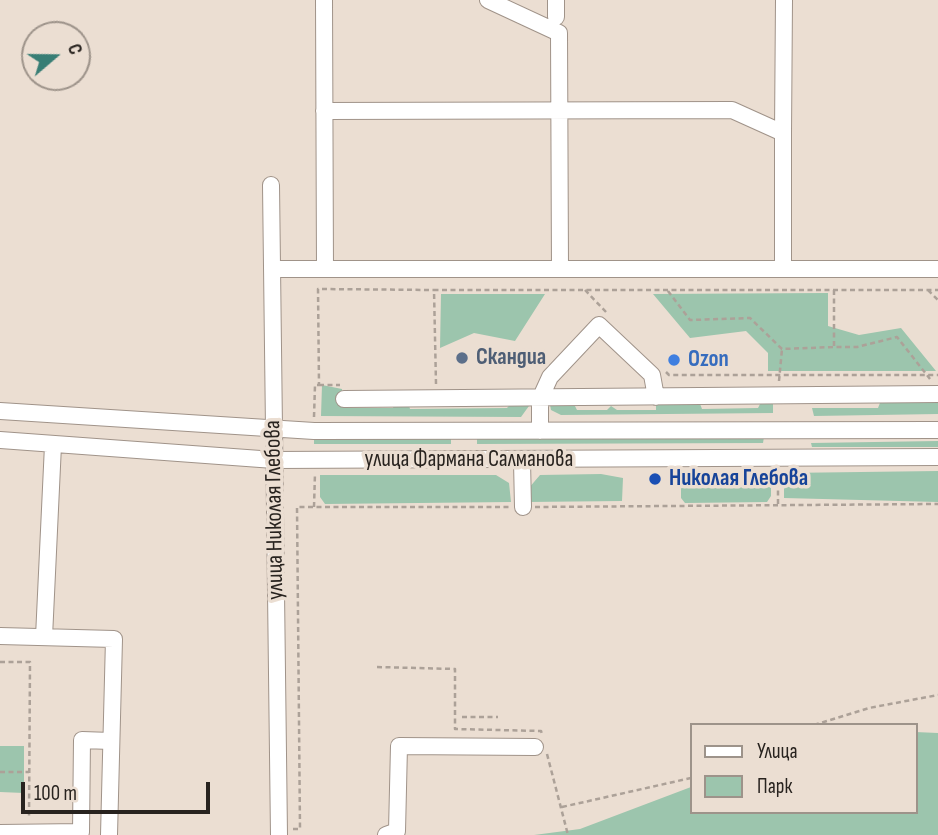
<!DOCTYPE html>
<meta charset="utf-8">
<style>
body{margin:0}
#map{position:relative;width:938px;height:835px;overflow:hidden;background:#ebded2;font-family:"Sofia Sans Condensed",sans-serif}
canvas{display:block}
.legend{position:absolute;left:690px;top:723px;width:228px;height:91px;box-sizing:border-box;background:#ebded2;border:2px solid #9d938a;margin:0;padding:9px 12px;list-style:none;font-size:21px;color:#28231f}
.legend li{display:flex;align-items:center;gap:14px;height:35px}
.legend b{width:35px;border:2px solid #9d938a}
.north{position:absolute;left:21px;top:21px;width:70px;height:70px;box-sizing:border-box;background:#ebded2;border:2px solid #9d938a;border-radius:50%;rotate:70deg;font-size:19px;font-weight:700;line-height:28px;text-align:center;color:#28231f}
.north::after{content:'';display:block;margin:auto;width:24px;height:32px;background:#387e75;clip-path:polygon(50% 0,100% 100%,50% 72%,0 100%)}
.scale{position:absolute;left:21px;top:782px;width:189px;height:32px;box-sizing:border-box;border:4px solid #28231f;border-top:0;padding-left:9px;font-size:21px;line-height:24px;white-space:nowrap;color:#28231f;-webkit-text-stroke:5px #ebded2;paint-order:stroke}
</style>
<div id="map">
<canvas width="938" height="835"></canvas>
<ul class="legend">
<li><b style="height:9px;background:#fff"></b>Улица</li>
<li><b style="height:19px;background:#9cc5ad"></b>Парк</li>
</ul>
<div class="north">С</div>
<div class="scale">100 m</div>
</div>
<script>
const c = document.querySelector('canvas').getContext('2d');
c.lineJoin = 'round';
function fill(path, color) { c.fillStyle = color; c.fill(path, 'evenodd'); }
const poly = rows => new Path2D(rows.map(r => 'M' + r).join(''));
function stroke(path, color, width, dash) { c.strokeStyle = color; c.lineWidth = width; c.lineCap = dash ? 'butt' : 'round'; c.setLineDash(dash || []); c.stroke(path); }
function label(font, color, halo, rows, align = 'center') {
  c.font = font + ' "Sofia Sans Condensed",sans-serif'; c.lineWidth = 7; c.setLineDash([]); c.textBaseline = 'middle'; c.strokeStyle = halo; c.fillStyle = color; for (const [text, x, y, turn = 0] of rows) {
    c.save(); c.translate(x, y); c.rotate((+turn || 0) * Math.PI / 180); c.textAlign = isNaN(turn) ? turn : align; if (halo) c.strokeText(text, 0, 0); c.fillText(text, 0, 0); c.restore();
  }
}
fill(poly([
 [828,293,828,326,859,335,901,328,936,371,768,371,768,353,746,331,690,338,653,294],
 [441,294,545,294,515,341,474,333,440,348],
 [322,385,342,389,344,408,393,408,396,398,407,399,410,409,507,408,515,399,534,399,521,417,321,416],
 [938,394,938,414,814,416,812,408,878,408,883,395],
 [773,395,773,413,561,415,551,410,549,399,571,398,577,410,607,410,611,406,617,410,656,410,656,397,697,396,702,409,758,408,764,396],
 [764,437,763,443,477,444,477,438],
 [314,438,451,439,451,444,314,444],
 [938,441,938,447,812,447,811,443],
 [938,471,938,502,784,498,784,473],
 [601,474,623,478,622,501,527,502,528,489,540,475],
 [320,475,496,475,509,483,511,502,325,504,320,497],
 [771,476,771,496,767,502,685,503,681,498,681,479],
 [915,732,938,733,938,835,534,835,580,829,691,787,691,812,915,812],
 [0,746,24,746,24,793,0,792]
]), '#9cc5ad');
const minor = poly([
 [324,0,325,269],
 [488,0,559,33,560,269],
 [556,0,556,17],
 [324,111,732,110,783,133,783,269],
 [783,133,784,0],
 [271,185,279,835],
 [272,269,938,269],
 [344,399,938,394],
 [0,411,314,431,938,430],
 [540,431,540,399,550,377,599,325,652,375,656,397],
 [0,440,274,460,938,457],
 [522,461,523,507],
 [0,636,114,639,109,835],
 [44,637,53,445],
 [0,833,81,832,82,740,111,741],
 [386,835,397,831,399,746,535,747]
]);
stroke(minor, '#a09389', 18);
stroke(poly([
 [585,290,606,312],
 [834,290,834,347,857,347,897,337,930,379],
 [928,290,938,300],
 [668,291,690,320,750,318,782,349,834,347],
 [666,372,669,375,938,375],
 [779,381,782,349],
 [436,384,434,290,938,290],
 [319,385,340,385],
 [314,417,315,385,319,385,318,289,434,290],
 [778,504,778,470],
 [314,507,315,473],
 [535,507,938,504],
 [0,662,30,662,29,818],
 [377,667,455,669,455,729,541,731,542,734],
 [462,717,498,717],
 [814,725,869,708,938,695],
 [547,754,568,835],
 [0,772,29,772],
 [562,807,691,778],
 [293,829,300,829,297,507,511,507]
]), '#aca198', 2.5, [5, 3.5]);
stroke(minor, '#fff', 16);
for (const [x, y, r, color] of [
 [462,358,7,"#5c6f8a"],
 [674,360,7,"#3f7fe0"],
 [655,479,7,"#1a4fb4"]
]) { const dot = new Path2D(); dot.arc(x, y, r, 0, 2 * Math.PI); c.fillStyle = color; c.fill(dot); stroke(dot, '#ebded2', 2.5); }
label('bold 23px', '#4e5e75', '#ebded2', [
 ["Скандиа",476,358]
], 'left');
label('bold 23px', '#366cbe', '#ebded2', [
 ["Ozon",688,360]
], 'left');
label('23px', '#28231f', '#ebded2', [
 ["улица Фармана Салманова",469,460],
 ["улица Николая Глебова",275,510,-91]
]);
label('bold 23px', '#164399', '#ebded2', [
 ["Николая Глебова",669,479]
], 'left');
</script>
